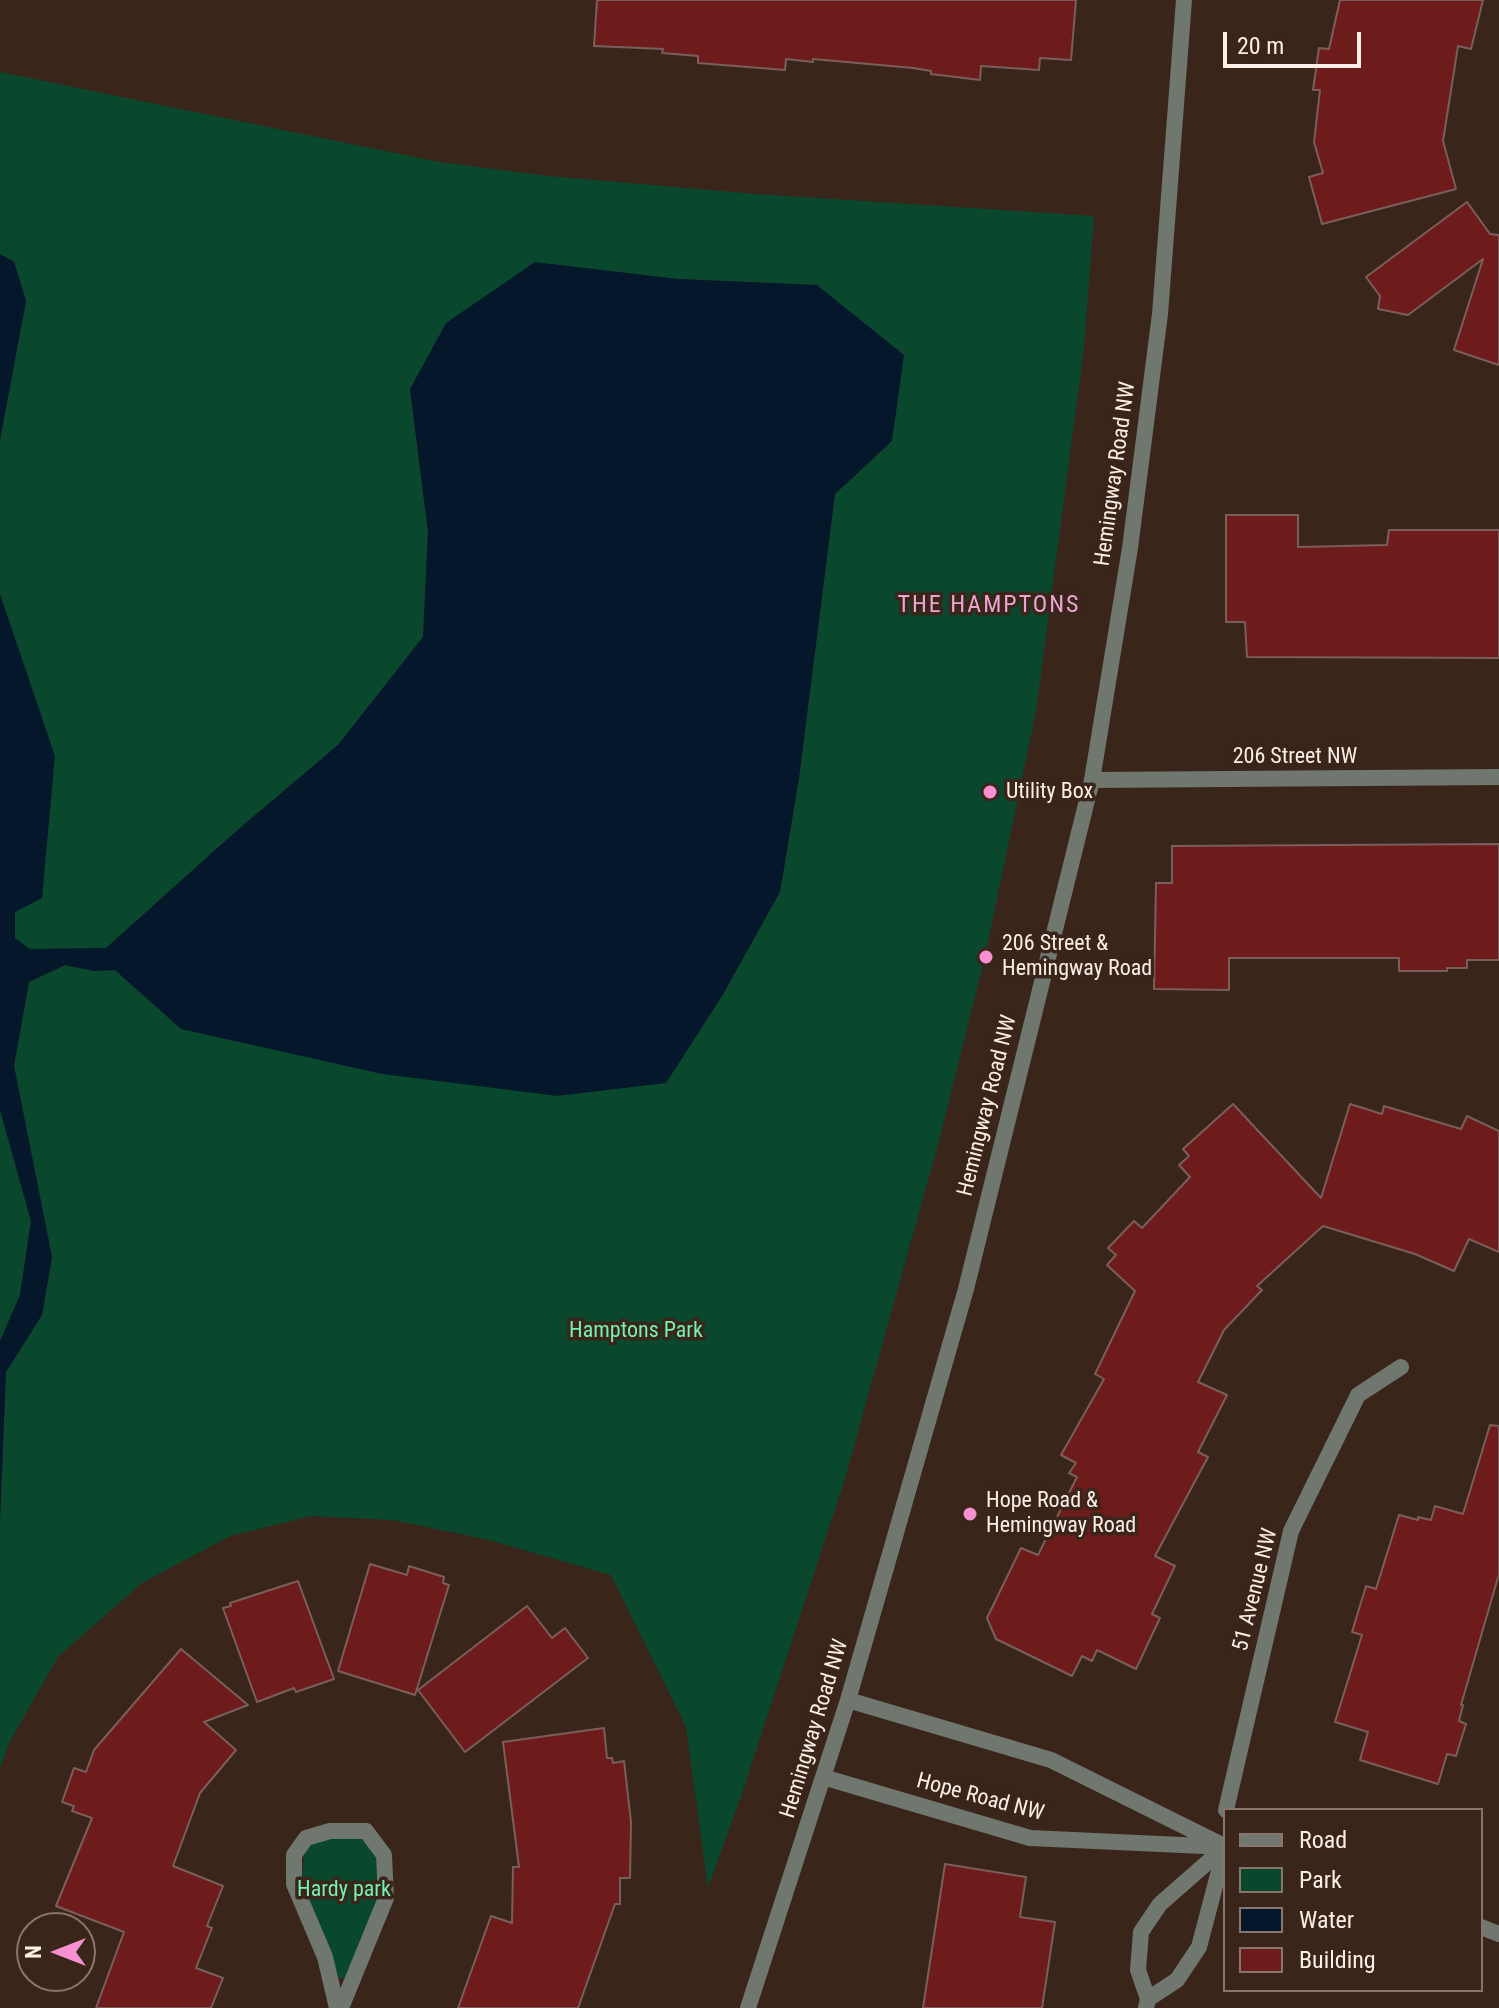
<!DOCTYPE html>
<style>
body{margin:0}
#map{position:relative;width:1499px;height:2008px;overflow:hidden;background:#3a251a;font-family:"Roboto Condensed",sans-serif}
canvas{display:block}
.legend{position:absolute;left:1223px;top:1808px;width:260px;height:184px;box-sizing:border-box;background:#3a251a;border:2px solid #88756c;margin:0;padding:10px 14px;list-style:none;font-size:24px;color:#fdeee7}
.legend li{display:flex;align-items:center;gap:16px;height:40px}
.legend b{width:40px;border:2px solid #88756c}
.north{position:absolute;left:16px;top:1912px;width:80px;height:80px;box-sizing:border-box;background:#3a251a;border:2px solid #88756c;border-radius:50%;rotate:270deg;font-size:22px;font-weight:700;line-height:32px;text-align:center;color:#fdeee7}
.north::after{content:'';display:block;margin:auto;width:28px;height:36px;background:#f690d0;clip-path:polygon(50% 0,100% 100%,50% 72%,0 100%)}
.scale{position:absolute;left:1223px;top:32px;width:138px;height:36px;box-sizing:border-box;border:4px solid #fdeee7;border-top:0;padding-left:10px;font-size:24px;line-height:28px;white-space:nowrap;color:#fdeee7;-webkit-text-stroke:6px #3a251a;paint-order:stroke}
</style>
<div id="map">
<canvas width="1499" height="2008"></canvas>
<ul class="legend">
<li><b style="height:10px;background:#6f776e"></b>Road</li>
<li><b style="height:22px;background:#0a482e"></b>Park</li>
<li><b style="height:22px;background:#05182b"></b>Water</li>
<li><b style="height:22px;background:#6d1c1b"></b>Building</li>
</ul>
<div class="north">N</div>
<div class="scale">20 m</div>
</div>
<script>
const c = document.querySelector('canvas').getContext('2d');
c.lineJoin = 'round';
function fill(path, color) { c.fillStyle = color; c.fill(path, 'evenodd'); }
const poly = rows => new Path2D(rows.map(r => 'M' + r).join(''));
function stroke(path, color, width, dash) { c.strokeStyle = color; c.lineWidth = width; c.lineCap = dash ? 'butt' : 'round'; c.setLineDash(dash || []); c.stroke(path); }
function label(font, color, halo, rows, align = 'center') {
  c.font = font + ' "Roboto Condensed",sans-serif'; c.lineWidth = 7; c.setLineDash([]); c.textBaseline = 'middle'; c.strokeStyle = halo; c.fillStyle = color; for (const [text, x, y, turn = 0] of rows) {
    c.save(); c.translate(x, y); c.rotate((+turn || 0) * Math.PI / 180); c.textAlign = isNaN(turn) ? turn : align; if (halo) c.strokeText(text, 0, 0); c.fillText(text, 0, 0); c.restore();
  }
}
fill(poly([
 [0,72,439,162,549,176,756,194,1094,216,1084,347,1036,711,985,956,940,1137,844,1482,741,1796,708,1888,686,1727,611,1575,489,1540,393,1520,311,1516,230,1536,142,1583,58,1657,9,1743,0,1769,0,1519,6,1372,42,1315,52,1257,14,1065,29,982,65,965,95,971,115,970,181,1029,666,1083,722,996,780,892,799,778,835,494,892,441,817,285,678,279,410,389,428,532,423,637,338,745,234,833,106,948,29,949,15,938,4,611,0,594,0,440,26,301,14,262,0,254],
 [0,1110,31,1221,20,1295,0,1341],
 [357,1831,384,1855,386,1898,351,1980,338,1977,300,1899,306,1838]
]), '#0a482e');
fill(poly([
 [0,254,14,262,26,301,0,440],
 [535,262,678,279,817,285,904,355,892,441,835,494,799,778,780,892,722,996,666,1083,557,1096,382,1074,181,1029,115,970,95,971,65,965,29,982,14,1066,52,1257,42,1315,6,1372,0,1519,0,1341,20,1295,31,1221,0,1110,0,594,55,756,42,898,15,912,15,938,30,949,106,948,234,833,338,745,423,637,428,532,410,389,446,323]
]), '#05182b');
const building = poly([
 [597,0,1076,0,1071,60,1040,58,1039,70,981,66,980,80,931,74,931,71,913,68,813,59,813,62,786,59,785,70,698,63,698,56,662,53,663,49,594,46,597,0],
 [1340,0,1483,0,1471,49,1458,46,1443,141,1456,189,1322,224,1309,177,1323,173,1314,142,1320,90,1313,90,1319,48,1329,49,1340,0],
 [1467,202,1490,234,1499,235,1499,365,1454,350,1483,259,1408,315,1378,309,1380,296,1366,277,1467,202],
 [1226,515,1298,515,1298,547,1387,545,1389,530,1499,530,1499,658,1247,657,1245,622,1226,622,1226,515],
 [1499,844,1499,960,1467,960,1467,968,1447,968,1447,971,1399,971,1399,958,1229,958,1229,990,1154,989,1156,883,1172,883,1172,846,1499,844],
 [1233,1104,1321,1198,1350,1104,1382,1114,1384,1106,1461,1129,1467,1116,1499,1131,1499,1252,1469,1239,1454,1271,1415,1254,1323,1226,1257,1286,1262,1290,1224,1330,1198,1382,1227,1395,1198,1452,1208,1457,1155,1556,1175,1566,1152,1614,1160,1618,1136,1669,1097,1650,1092,1661,1082,1656,1072,1676,996,1639,987,1618,1021,1548,1038,1555,1077,1477,1069,1473,1076,1463,1061,1455,1104,1379,1095,1374,1135,1291,1107,1265,1116,1255,1108,1248,1134,1221,1142,1228,1190,1177,1179,1165,1189,1156,1183,1149,1233,1104],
 [1490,1425,1499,1426,1499,1574,1461,1705,1463,1705,1459,1721,1466,1724,1456,1756,1447,1754,1438,1784,1360,1760,1368,1732,1335,1722,1362,1635,1352,1632,1366,1586,1376,1589,1399,1515,1418,1520,1418,1517,1431,1520,1435,1506,1463,1514,1490,1425],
 [370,1564,407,1575,409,1566,444,1577,443,1583,449,1585,415,1695,338,1671,370,1564],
 [298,1581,334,1679,296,1692,294,1688,257,1702,223,1608,231,1606,230,1603,298,1581],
 [527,1606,552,1638,565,1628,588,1658,465,1752,418,1690,527,1606],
 [181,1649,248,1705,204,1722,236,1750,200,1793,173,1866,223,1886,207,1926,212,1928,196,1968,223,1978,211,2008,96,2008,124,1932,56,1906,92,1818,72,1811,74,1806,62,1802,74,1768,86,1772,94,1750,181,1649],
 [604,1728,607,1758,612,1758,613,1763,624,1761,631,1822,630,1878,620,1878,620,1904,615,1904,578,2008,458,2008,491,1916,512,1923,513,1867,519,1867,503,1742,604,1728],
 [945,1864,1026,1877,1020,1917,1055,1922,1042,2008,923,2008,945,1864]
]);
fill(building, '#6d1c1b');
stroke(building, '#7a5e5b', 2);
stroke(poly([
 [1092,780,1499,777],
 [1226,1810,1291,1531,1358,1395,1401,1367],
 [1148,1999,1177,1980,1199,1947,1225,1848],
 [337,2008,325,1957,294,1884,294,1855,306,1838,330,1831,366,1831,384,1855,386,1898,341,2008],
 [1146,2008,1148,1999,1138,1970,1141,1932,1160,1904,1225,1847]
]), '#6f776e', 16);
stroke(poly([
 [848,1700,1051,1760,1220,1844],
 [823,1777,1030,1838,1225,1847],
 [1481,1927,1499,1934],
 [748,2008,848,1700,966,1289,1092,780,1130,548,1160,314,1184,0]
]), '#6f776e', 16);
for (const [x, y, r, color] of [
 [990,792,8,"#f690d0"],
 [986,957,8,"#f690d0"],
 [970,1514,8,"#f690d0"]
]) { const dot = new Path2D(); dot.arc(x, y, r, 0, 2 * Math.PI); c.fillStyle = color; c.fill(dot); stroke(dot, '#3a251a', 3); }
label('22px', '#fdeee7', '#3a251a', [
 ["Hemingway Road NW",1116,474,-82],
 ["206 Street NW",1295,757],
 ["Hemingway Road NW",988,1106,-76],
 ["51 Avenue NW",1256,1590,-76],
 ["Hemingway Road NW",815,1729,-73],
 ["Hope Road NW",980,1798,15]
]);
label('22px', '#fdeee7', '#3a251a', [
 ["Utility Box",1006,792],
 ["206 Street &",1002,944],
 ["Hemingway Road",1002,969],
 ["Hope Road &",986,1501],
 ["Hemingway Road",986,1526]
], 'left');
label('22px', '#73f1b2', '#3a251a', [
 ["Hamptons Park",636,1331],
 ["Hardy park",344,1890]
]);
c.letterSpacing = '2px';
label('24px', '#eca5d0', '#3a251a', [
 ["THE HAMPTONS",989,606]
]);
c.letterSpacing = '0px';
</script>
